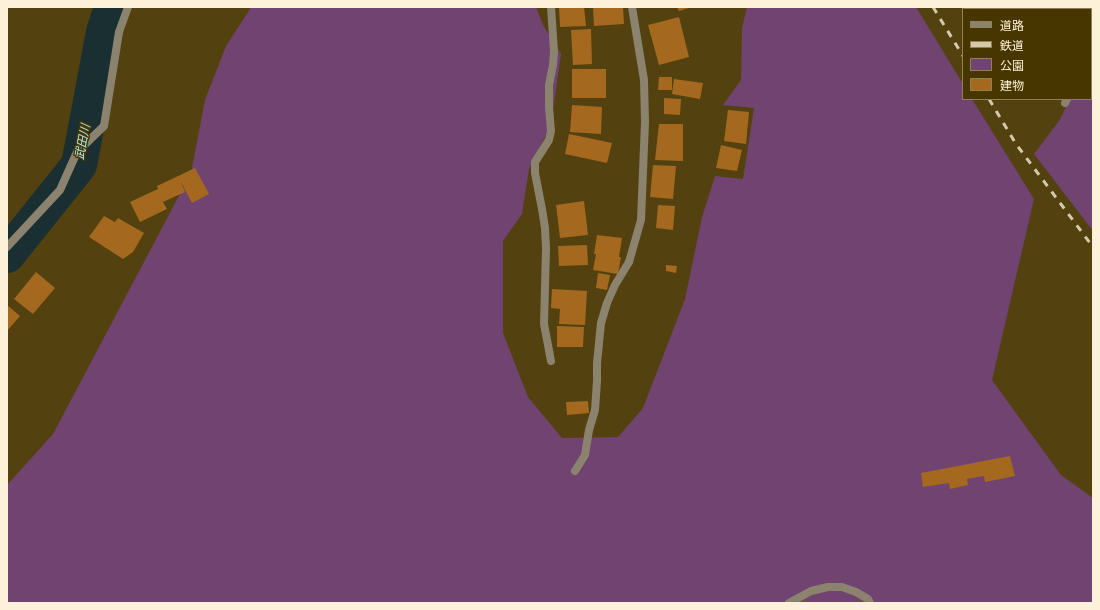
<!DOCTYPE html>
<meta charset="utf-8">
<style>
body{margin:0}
#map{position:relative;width:1100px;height:610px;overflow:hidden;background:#53410f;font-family:"PT Sans","Noto Sans JP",sans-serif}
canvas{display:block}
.frame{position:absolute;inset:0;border:8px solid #fdf2d9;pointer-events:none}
.legend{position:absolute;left:962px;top:8px;width:130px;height:92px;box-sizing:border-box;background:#483601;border:1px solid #908157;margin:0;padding:5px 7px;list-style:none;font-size:12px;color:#fdf2d9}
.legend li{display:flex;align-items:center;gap:8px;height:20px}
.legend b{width:20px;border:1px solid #908157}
</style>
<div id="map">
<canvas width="1100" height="610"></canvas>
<div class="frame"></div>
<ul class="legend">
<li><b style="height:5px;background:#8c836f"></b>道路</li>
<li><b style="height:5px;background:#d6caab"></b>鉄道</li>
<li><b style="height:11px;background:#704370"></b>公園</li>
<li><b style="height:11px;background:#a4691e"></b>建物</li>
</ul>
</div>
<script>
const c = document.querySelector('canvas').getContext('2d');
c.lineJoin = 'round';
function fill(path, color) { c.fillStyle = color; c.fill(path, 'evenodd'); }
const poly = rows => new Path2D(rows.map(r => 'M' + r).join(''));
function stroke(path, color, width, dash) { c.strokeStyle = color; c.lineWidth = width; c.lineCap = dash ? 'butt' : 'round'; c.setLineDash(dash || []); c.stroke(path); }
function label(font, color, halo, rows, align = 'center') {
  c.font = font + ' "PT Sans","Noto Sans JP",sans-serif'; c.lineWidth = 3; c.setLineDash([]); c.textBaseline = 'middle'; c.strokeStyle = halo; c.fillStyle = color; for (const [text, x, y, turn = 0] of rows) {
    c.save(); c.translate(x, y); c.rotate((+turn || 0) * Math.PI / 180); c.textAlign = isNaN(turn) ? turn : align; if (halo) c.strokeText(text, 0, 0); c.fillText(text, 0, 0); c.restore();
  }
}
fill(poly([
 [249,7,536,7,543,25,561,54,551,125,529,169,522,214,503,241,503,333,528,397,562,438,618,437,643,408,685,299,702,217,715,176,743,179,754,108,723,105,741,80,742,28,747,7,916,7,963,84,963,99,972,99,1034,199,992,380,1061,475,1093,498,1093,603,7,603,7,485,53,434,191,173,205,100,226,46,250,9],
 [1087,7,1093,7,1093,231,1034,154,1059,121,1070,99,1091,99,1091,9,1088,9]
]), '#704370');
stroke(poly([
 [7,255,79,165,104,32,112,7]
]), '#192f32', 36);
fill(poly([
 [559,7,584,7,586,26,560,27],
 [593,7,623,7,624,24,594,26],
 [677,7,692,7,679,11],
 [679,17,689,57,659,65,648,25],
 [591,29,592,64,573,65,571,30],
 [572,69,606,69,606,98,572,98],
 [659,77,672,77,672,90,658,90],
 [674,79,703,83,700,99,672,94],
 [664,98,681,99,680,115,664,114],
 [572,105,602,107,601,134,570,132],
 [728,110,749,112,746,144,724,141],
 [659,124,683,124,683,161,655,160],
 [569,134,612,143,607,163,565,154],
 [721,145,742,150,737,171,716,168],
 [653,165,676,166,673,199,650,197],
 [195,168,209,194,192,203,181,182,185,192,163,202,167,209,140,222,130,202,158,189,157,186],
 [584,201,588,235,560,238,556,205],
 [658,205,675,206,673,230,656,228],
 [104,216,115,222,118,218,144,233,133,252,123,259,89,237],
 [597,235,622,238,619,257,621,257,618,274,593,270,596,254,594,254],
 [587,245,588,265,559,266,558,246],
 [666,265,677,266,676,273,666,271],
 [36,272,55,288,33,314,14,299],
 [598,273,610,275,607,290,596,288],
 [552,289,587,291,585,325,559,324,560,309,551,308],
 [7,305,20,316,7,331],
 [557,326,584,327,583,347,557,347],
 [588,401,589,413,567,415,566,402],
 [1010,456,1015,476,985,482,984,476,967,479,968,485,950,489,949,483,923,487,921,473]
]), '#a4691e');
stroke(poly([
 [551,7,554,51,553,65,549,85,549,107,551,131,549,140,535,162,535,173,542,209,545,228,546,249,544,324,551,361],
 [575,471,585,455,589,430,595,410,597,381,597,363,601,323,607,303,615,285,629,262]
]), '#8c836f', 8);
stroke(poly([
 [1069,7,1070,9],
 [1065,103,1067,99],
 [7,247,60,190,77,152,104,126,119,32,128,7],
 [629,262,641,220,645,122,644,80,632,7]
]), '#8c836f', 8);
stroke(poly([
 [789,603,811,591,828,587,842,587,856,592,868,599,870,603]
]), '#8c836f', 8);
stroke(poly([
 [933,7,963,56],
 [989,99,1016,144,1093,247]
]), '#d6caab', 3, [7, 7]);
label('italic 12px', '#a8ecf6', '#483601', [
 ["武田川",83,142,-79]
]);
</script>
